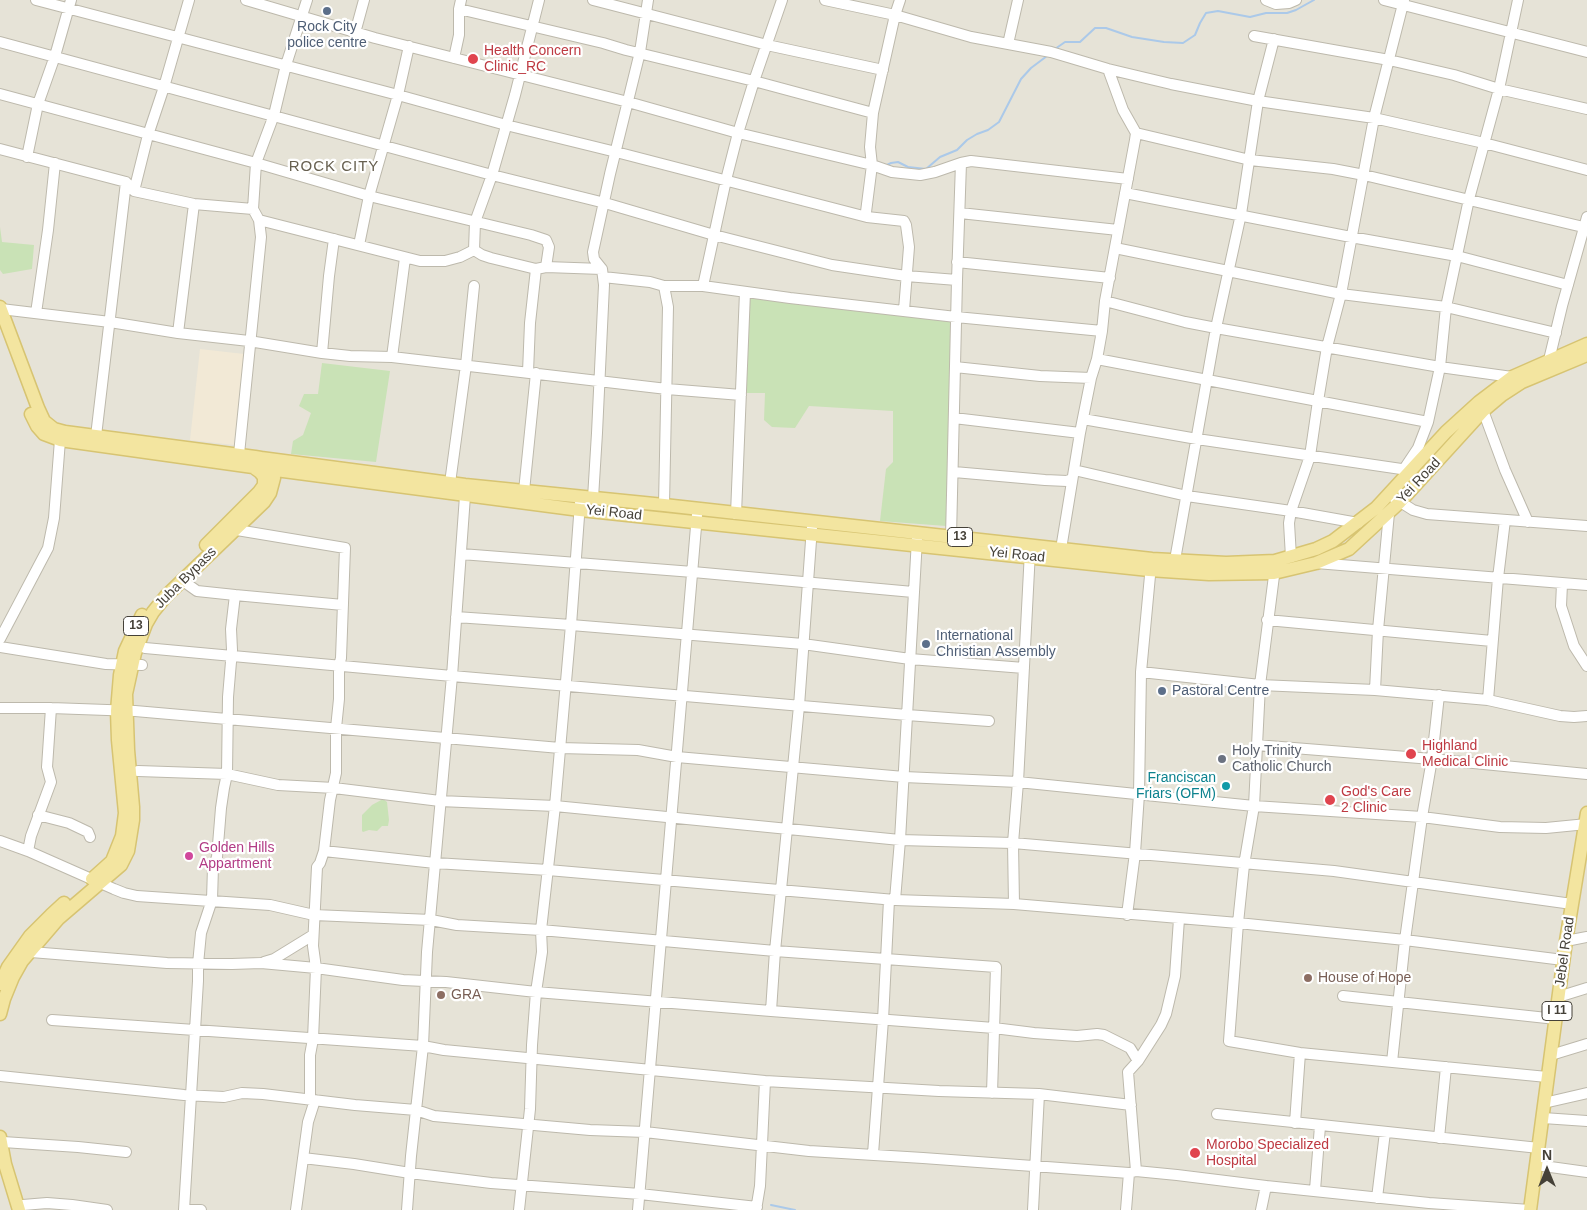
<!DOCTYPE html>
<style>
body{margin:0}
#map{position:relative;width:1587px;height:1210px;overflow:hidden;background:#f2f1e9;font-family:Arial,sans-serif}
canvas{display:block}
.north{position:absolute;left:1522px;top:1145px;width:50px;height:50px;-webkit-text-stroke:4px #fff;paint-order:stroke;rotate:0deg;font-size:14px;font-weight:700;line-height:20px;text-align:center;color:#454138}
.north::after{content:'';display:block;margin:auto;width:18px;height:22px;background:#454138;clip-path:polygon(50% 0,100% 100%,50% 72%,0 100%)}
</style>
<div id="map">
<canvas width="1587" height="1210"></canvas>
<div class="north">N</div>
</div>
<script>
const c = document.querySelector('canvas').getContext('2d');
c.lineJoin = 'round';
function fill(path, color) { c.fillStyle = color; c.fill(path, 'evenodd'); }
const poly = rows => new Path2D(rows.map(r => 'M' + r).join(''));
function stroke(path, color, width, dash) { c.strokeStyle = color; c.lineWidth = width; c.lineCap = dash ? 'butt' : 'round'; c.setLineDash(dash || []); c.stroke(path); }
function label(font, color, halo, rows, align = 'center') {
  c.font = font + ' Arial,sans-serif'; c.lineWidth = 4.5; c.setLineDash([]); c.textBaseline = 'middle'; c.strokeStyle = halo; c.fillStyle = color; for (const [text, x, y, turn = 0] of rows) {
    c.save(); c.translate(x, y); c.rotate((+turn || 0) * Math.PI / 180); c.textAlign = isNaN(turn) ? turn : align; if (halo) c.strokeText(text, 0, 0); c.fillText(text, 0, 0); c.restore();
  }
}
fill(poly([
 [0,0,1587,0,1587,1210,0,1210]
]), '#e6e3d7');
fill(poly([
 [200,349,244,354,234,445,190,440]
]), '#f2e9d6');
fill(poly([
 [0,227,2,242,34,245,32,269,3,274,0,270],
 [748,297,952,318,946,526,880,521,886,469,893,462,893,411,809,406,795,428,772,427,764,420,765,393,744,393],
 [322,363,390,371,376,462,291,454,293,441,303,435,311,413,299,406,304,394,318,394],
 [383,799,387,802,389,820,388,826,382,826,377,831,369,830,363,832,362,831,362,815,372,805]
]), '#c9e2b6');
stroke(poly([
 [1055,49,1065,42,1080,42,1095,28,1106,28,1132,37,1164,42,1183,43,1195,35,1200,23,1206,13,1218,11,1250,17,1266,13,1287,13,1296,10,1314,0],
 [887,165,891,163,898,162,908,167,926,169,940,157,957,150,967,140,977,134,988,130,999,122,1021,79,1031,68,1047,56],
 [771,1205,795,1210]
]), '#abc9e9', 2);
const minor = poly([
 [36,0,398,95,506,125,616,152,867,217],
 [246,0,375,38,628,102,738,133,872,165,892,172,920,175,935,172,961,163,971,161,1128,179],
 [539,0,515,95,492,175,475,222,474,250,482,255,491,258,536,269,546,267,602,269],
 [593,0,767,45,883,70],
 [825,0,895,15,971,37,1051,52,1108,69,1171,84,1258,101,1374,118,1484,143,1587,170],
 [900,0,895,15,873,113,870,147,872,165,866,212,867,217,904,221,906,225,909,247,904,310],
 [1266,0,1276,4,1289,3,1296,0],
 [1384,0,1587,52],
 [459,9,603,43,626,50,754,81,873,113],
 [355,33,364,0],
 [1254,36,1389,60,1454,75,1499,89,1587,109],
 [0,42,492,175,605,203,714,235,832,265,906,276,957,280],
 [1008,44,1018,0],
 [454,58,459,35,459,9,461,0],
 [0,94,256,163,369,196,531,235,546,240,549,247,546,267],
 [1136,133,1250,160,1333,169,1364,175,1587,228],
 [0,149,126,182,134,191,194,204,253,209],
 [27,157,38,104,55,56,71,0],
 [134,191,148,135,164,87,189,0],
 [1125,193,1351,237,1457,256,1568,285],
 [960,213,1118,230],
 [259,220,420,261,445,261,460,257,474,250],
 [359,245,369,196,398,95,409,46],
 [1115,248,1341,294,1446,307,1556,333],
 [957,262,1110,278],
 [603,277,650,282,664,286,668,307,664,505],
 [664,286,703,286,790,298,956,317,1102,331],
 [703,286,726,180,738,133,754,81,782,0],
 [1105,301,1185,322,1216,328,1440,367,1512,377],
 [1,309,110,322,178,333,249,341,322,353,350,356,392,357,667,389,741,395],
 [36,313,48,230,55,163],
 [178,333,194,204],
 [322,353,329,276,334,239],
 [392,357,405,258],
 [1097,359,1428,422],
 [1549,360,1562,306,1587,217],
 [955,367,1040,376,1091,378],
 [528,372,530,323,536,269],
 [1481,405,1505,470,1528,522],
 [954,418,1080,433],
 [1083,419,1197,439,1408,470],
 [96,436,126,182],
 [239,454,261,237,259,220,253,209,256,163,274,115,286,65,307,0],
 [1404,469,1418,448,1428,422,1440,367,1446,307,1469,199,1499,89,1518,0],
 [1074,470,1187,496,1291,511,1358,523],
 [954,472,1045,480,1067,481,1072,479],
 [450,483,466,365,474,286],
 [524,491,536,373],
 [593,498,597,433,604,285,602,269,594,259,593,252,610,174,640,52,648,0],
 [1394,498,1413,510,1427,514,1587,526],
 [736,514,745,292],
 [237,530,345,548,341,658,339,666,339,699,336,728,336,773,330,800,324,851,320,863,317,867,313,946,316,968,313,1039,310,1055,310,1100],
 [951,537,957,280,961,163],
 [1061,549,1080,433,1091,378,1097,359,1102,331,1105,301,1135,140,1136,133,1123,110,1108,69],
 [461,554,693,572,913,592],
 [1291,557,1289,523,1291,511,1310,456,1318,401,1327,347,1341,294,1374,118,1404,0],
 [1175,560,1216,328,1241,214,1258,101,1274,39],
 [1316,563,1587,585],
 [1275,568,1260,685,1254,806,1244,865,1238,923,1229,1041,1300,1053,1547,1077],
 [183,581,197,591,235,595,231,629,232,650,228,697,227,774,224,788,221,808,217,857,213,867,212,900,201,933,198,964,198,981,184,1210],
 [1562,584,1561,606,1574,646,1587,666],
 [235,595,343,605],
 [456,617,571,625,580,503],
 [1267,620,1492,641],
 [0,639,48,548,54,518,60,440],
 [0,647,106,664,142,665],
 [145,648,452,676,907,715,989,721],
 [1141,672,1260,685,1375,690,1488,700,1560,716,1574,717,1587,716],
 [1375,690,1378,630,1389,513],
 [1488,700,1498,578,1505,520],
 [0,708,51,708,135,711,560,748,638,750,677,757,904,777,1018,782,1254,806,1422,817,1500,827,1546,828,1587,824],
 [1256,745,1432,759,1587,774],
 [138,771,227,774,278,785,334,788,440,801,555,806,900,840,1013,843,1334,871,1572,904],
 [38,815,69,823,88,832,90,837],
 [0,841,28,851,114,889,124,893,137,896,270,905,314,915,431,920,457,925,541,930,775,951,996,967,992,1093],
 [28,851,31,836,51,782,47,767,51,708],
 [324,851,435,863,548,870,895,900,1014,904,1238,923,1405,940,1563,960],
 [895,900,900,840,917,539],
 [1014,904,1013,843,1018,782,1030,551],
 [1127,915,1135,853,1139,794,1141,672,1151,565],
 [1566,941,1587,937],
 [31,952,167,963,232,964,261,963,316,968,403,980,446,982,536,992,771,1011,994,1028,1034,1033,1077,1036,1097,1034,1104,1035,1130,1048,1138,1061],
 [264,962,274,959,313,935],
 [1343,996,1556,1019],
 [1558,997,1587,988],
 [771,1011,775,951,799,706,812,527],
 [52,1020,423,1046,444,1050,765,1081,939,1091,1039,1094,1131,1105],
 [1551,1055,1587,1044],
 [1392,1062,1405,940,1422,817,1432,759,1439,695],
 [0,1076,184,1095,224,1097,242,1093,263,1094,355,1105,416,1110,434,1116,590,1130,645,1132,809,1151,923,1158,1129,1173,1136,1171,1177,1175,1266,1186,1429,1203,1530,1210],
 [1544,1103,1587,1093],
 [1217,1114,1539,1148],
 [1543,1118,1587,1121],
 [1295,1123,1300,1053],
 [1439,1138,1446,1067],
 [3,1142,78,1147,126,1152],
 [873,1154,883,1020,889,900],
 [303,1158,354,1164,410,1173,491,1183,640,1194,757,1207],
 [1536,1165,1587,1172],
 [1136,1171,1128,1072,1138,1061,1161,1025,1166,1014,1175,976,1179,919],
 [1315,1190,1320,1126],
 [1377,1198,1385,1132],
 [23,1205,47,1203,72,1205,107,1210],
 [187,1210,201,1210],
 [296,1210,308,1122,315,1100],
 [407,1210,411,1156,423,1046,427,952,452,676,465,496],
 [519,1210,530,1109,532,1045,536,992,542,952,541,930,555,806,571,625,803,644,910,659,1024,668],
 [638,1210,697,515],
 [756,1210,760,1186,765,1081],
 [1033,1210,1039,1094],
 [1126,1210,1129,1173],
 [1261,1210,1266,1186]
]);
const major = poly([
 [0,307,38,408,44,421,54,429,65,432,255,457,261,458,269,464,272,470,274,478,270,493,264,502,166,596,153,612,146,624,135,653,126,694,128,750,133,807,133,820,128,851,121,865,58,919,22,961,13,977,4,999,0,1014],
 [31,414,37,426,44,434,60,440,253,467,260,472,264,477,264,485,259,492,206,545],
 [261,458,465,485,664,505,1152,559,1226,563,1275,561,1316,549,1333,541,1376,508,1446,432,1479,402,1512,377,1587,344],
 [253,467,580,510,1149,570,1209,574,1274,573,1316,563,1349,549,1400,502,1483,411,1502,395,1522,382,1587,355],
 [92,879,112,861,122,836,125,813,118,740,117,711,120,675,125,651,142,615],
 [0,984,8,967,30,936,51,915,64,903],
 [0,1137,5,1164,19,1210],
 [1530,1210,1566,941,1587,813]
]);
stroke(minor, '#bdb9ac', 12);
stroke(major, '#d7c472', 15);
stroke(minor, '#fff', 10);
stroke(major, '#f3e5a0', 12);
for (const [x, y, r, color] of [
 [327,11,5,"#5c6f8a"],
 [473,59,6,"#e0444e"],
 [926,644,5,"#5c6f8a"],
 [1162,691,5,"#5c6f8a"],
 [1411,754,6,"#e0444e"],
 [1222,759,5,"#6b7280"],
 [1226,786,5,"#0f9aa8"],
 [1330,800,6,"#e0444e"],
 [189,856,5,"#d1479c"],
 [1308,978,5,"#8d6e63"],
 [441,995,5,"#8d6e63"],
 [1195,1153,6,"#e0444e"]
]) { const dot = new Path2D(); dot.arc(x, y, r, 0, 2 * Math.PI); c.fillStyle = color; c.fill(dot); stroke(dot, '#fff', 2); }
for (const [x, y, w] of [
 [960,537,25],
 [136,626,25],
 [1557,1011,30]
]) { const box = new Path2D(); box.roundRect(x - w / 2, y - 9.5, w, 19, 4); c.fillStyle = '#fff'; c.fill(box); stroke(box, '#454138', 1); }
label('bold 12px', '#454138', null, [
 ["13",960,537],
 ["13",136,626],
 ["I 11",1557,1011]
]);
label('14px', '#4e5e75', '#fff', [
 ["Rock City",327,27,"center"],
 ["police centre",327,43,"center"],
 ["International",936,636],
 ["Christian Assembly",936,652],
 ["Pastoral Centre",1172,691]
], 'left');
label('14px', '#be3a42', '#fff', [
 ["Health Concern",484,51],
 ["Clinic_RC",484,67],
 ["Highland",1422,746],
 ["Medical Clinic",1422,762],
 ["God's Care",1341,792],
 ["2 Clinic",1341,808],
 ["Morobo Specialized",1206,1145],
 ["Hospital",1206,1161]
], 'left');
label('14px', '#454138', '#fff', [
 ["Yei Road",1419,481,-47],
 ["Yei Road",614,513,6],
 ["Yei Road",1017,555,6],
 ["Juba Bypass",186,578,-45],
 ["Jebel Road",1565,952,-82]
]);
label('14px', '#5b616d', '#fff', [
 ["Holy Trinity",1232,751],
 ["Catholic Church",1232,767]
], 'left');
label('14px', '#0d838f', '#fff', [
 ["Franciscan",1216,778],
 ["Friars (OFM)",1216,794]
], 'right');
label('14px', '#b23c85', '#fff', [
 ["Golden Hills",199,848],
 ["Appartment",199,864]
], 'left');
label('14px', '#785e54', '#fff', [
 ["House of Hope",1318,978],
 ["GRA",451,995]
], 'left');
c.letterSpacing = '1px';
label('15px', '#676050', '#fff', [
 ["ROCK CITY",334,167]
]);
c.letterSpacing = '0px';
</script>
